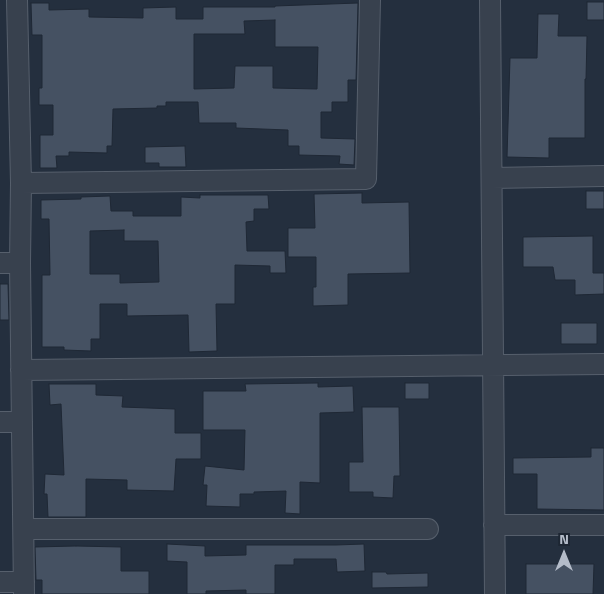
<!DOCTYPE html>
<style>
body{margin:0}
#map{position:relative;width:604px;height:594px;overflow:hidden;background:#242f3e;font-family:"Titillium Web",sans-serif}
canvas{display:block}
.north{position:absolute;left:539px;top:529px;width:50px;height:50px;-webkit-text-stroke:4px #1d2633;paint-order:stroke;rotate:0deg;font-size:14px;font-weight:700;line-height:20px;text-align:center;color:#b4bcc9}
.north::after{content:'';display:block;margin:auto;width:18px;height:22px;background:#b4bcc9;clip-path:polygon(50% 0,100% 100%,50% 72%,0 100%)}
</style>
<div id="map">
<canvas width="604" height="594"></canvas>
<div class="north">N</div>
</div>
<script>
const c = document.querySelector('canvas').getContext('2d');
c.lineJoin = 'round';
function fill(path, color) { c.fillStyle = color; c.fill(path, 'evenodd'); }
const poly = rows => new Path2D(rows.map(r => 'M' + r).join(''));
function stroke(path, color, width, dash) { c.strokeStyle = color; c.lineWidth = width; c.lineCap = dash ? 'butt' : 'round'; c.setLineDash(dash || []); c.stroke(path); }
const building = poly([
 [587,2,604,2,604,20,587,20,587,2],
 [31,3,49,3,49,10,89,9,89,17,143,18,143,8,176,7,176,19,203,19,203,7,275,7,275,6,358,3,356,80,348,80,348,102,332,102,332,112,321,112,321,138,355,139,354,165,339,164,340,156,299,155,299,146,288,146,288,130,236,128,236,123,199,123,198,102,166,102,166,106,157,106,157,108,113,109,112,146,107,146,107,153,69,152,69,156,56,156,57,168,40,168,40,135,53,135,53,105,39,105,39,88,42,88,42,35,32,35,31,3],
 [275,20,275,47,318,47,317,89,273,88,273,66,235,66,234,88,194,89,194,34,245,34,244,21,275,20],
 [538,14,559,14,558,36,587,36,586,79,585,79,585,138,549,138,549,158,507,157,510,58,537,58,538,14],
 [185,146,186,167,159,167,159,163,145,163,145,147,185,146],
 [586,191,604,191,604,209,586,209,586,191],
 [362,193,362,203,409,202,410,273,348,274,348,305,313,306,313,287,316,287,316,257,288,257,288,228,315,228,314,194,362,193],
 [200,195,268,195,269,209,254,209,254,221,246,222,247,251,285,251,286,273,270,273,270,266,235,265,235,304,216,304,217,351,189,352,188,315,127,316,127,304,100,304,100,339,91,339,91,351,64,350,64,347,42,347,42,275,50,275,49,219,41,219,41,200,81,199,81,197,110,196,111,211,133,211,133,216,181,216,181,197,200,198,200,195],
 [124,230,124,241,158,241,159,282,120,283,120,274,90,274,90,231,124,230],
 [593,236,593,273,604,273,604,294,575,295,575,280,555,280,553,267,523,267,523,237,593,236],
 [0,284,8,284,9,320,0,320,0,284],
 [561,323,597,323,597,344,561,344,561,323],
 [318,383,318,387,353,386,354,412,320,413,320,483,300,482,300,514,285,513,286,491,254,492,254,494,240,494,240,507,206,506,207,485,203,485,205,466,244,470,245,430,203,430,203,391,246,391,245,384,318,383],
 [405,383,429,383,429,399,405,399,405,383],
 [49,384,96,384,96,395,123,396,122,407,175,409,175,433,201,433,201,459,176,459,174,491,127,490,127,480,86,479,86,517,48,517,47,494,44,494,45,474,64,475,61,404,50,405,49,384],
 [362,407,399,407,400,476,394,476,393,498,373,497,373,492,349,492,349,462,363,462,362,407],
 [591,448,604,448,604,510,537,509,537,474,513,474,513,458,591,457,591,448],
 [167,544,205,546,205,556,246,555,246,545,336,545,364,544,365,571,337,572,336,559,294,559,294,565,275,565,275,594,246,594,246,590,206,591,206,594,187,594,187,562,167,561,167,544],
 [76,546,121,547,121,571,149,571,149,594,42,594,42,580,36,580,35,547,76,546],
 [526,564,594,564,593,594,526,594,526,564],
 [372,572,386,572,387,574,428,573,428,587,372,588,372,572]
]);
fill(building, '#455162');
stroke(building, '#1f2835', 1);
const minor = poly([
 [17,0,21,183,20,263,24,594],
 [490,0,495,594],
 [492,178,604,176],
 [21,183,366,179,370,0],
 [0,263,20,263],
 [21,370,604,364],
 [0,422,22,422],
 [494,525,604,525],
 [24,529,428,529],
 [0,582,24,582]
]);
stroke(minor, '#565f6c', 22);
stroke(minor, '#38414e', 20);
</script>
